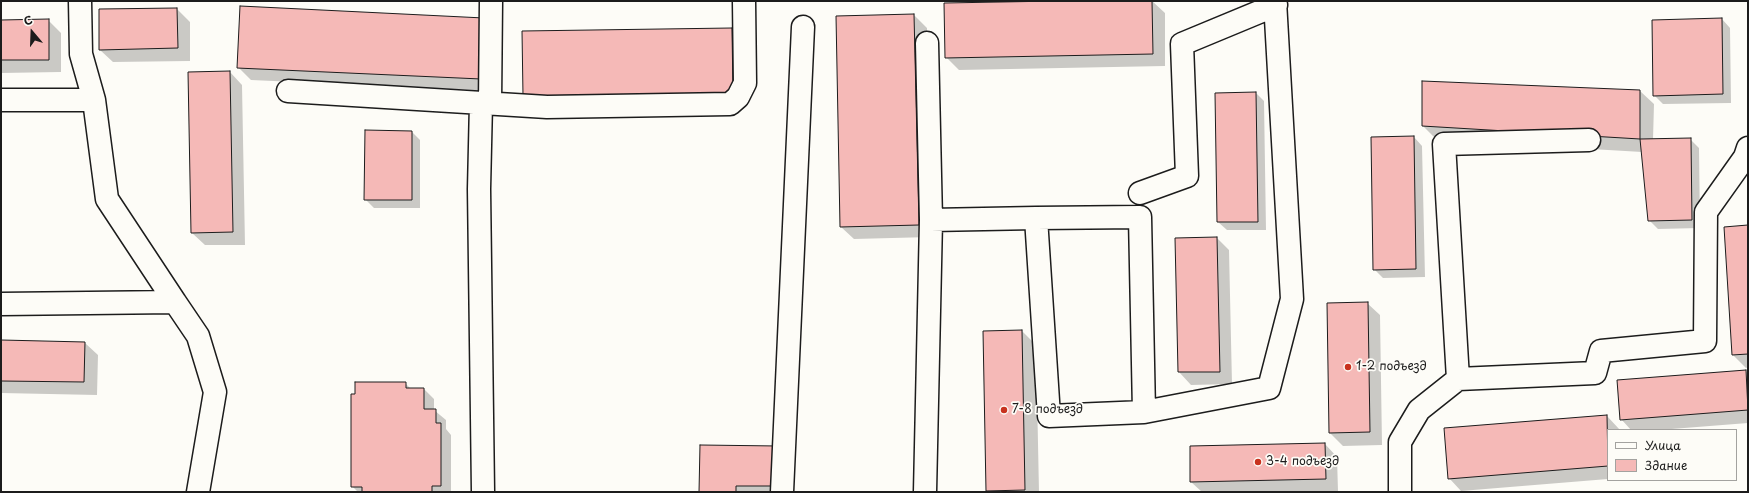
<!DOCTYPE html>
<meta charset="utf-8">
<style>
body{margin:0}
#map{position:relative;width:1749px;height:493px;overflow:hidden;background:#fdfcf7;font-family:"Playpen Sans",sans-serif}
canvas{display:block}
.frame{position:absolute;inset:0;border:2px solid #1c1c1c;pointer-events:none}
.legend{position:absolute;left:1607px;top:429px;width:130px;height:52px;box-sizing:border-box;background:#fdfcf7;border:1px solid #a3a29f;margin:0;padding:5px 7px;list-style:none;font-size:12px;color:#1c1c1c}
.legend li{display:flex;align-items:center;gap:8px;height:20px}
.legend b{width:20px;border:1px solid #a3a29f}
.north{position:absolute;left:12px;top:12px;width:40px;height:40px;-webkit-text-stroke:3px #fdfcf7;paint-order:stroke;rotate:341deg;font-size:11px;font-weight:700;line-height:16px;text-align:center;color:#1c1c1c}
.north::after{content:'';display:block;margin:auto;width:14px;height:18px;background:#1c1c1c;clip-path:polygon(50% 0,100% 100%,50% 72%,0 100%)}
</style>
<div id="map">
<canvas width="1749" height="493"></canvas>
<div class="frame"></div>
<ul class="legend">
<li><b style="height:5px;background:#fdfcf7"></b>Улица</li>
<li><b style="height:11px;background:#f5b9b7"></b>Здание</li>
</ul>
<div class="north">С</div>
</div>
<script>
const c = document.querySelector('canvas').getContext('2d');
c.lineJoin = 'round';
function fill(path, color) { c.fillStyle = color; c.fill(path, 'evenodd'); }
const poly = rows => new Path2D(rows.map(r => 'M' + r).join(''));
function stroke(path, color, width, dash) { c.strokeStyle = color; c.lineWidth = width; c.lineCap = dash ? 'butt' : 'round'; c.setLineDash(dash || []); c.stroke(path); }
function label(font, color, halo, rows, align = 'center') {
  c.font = font + ' "Playpen Sans",sans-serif'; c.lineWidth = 3.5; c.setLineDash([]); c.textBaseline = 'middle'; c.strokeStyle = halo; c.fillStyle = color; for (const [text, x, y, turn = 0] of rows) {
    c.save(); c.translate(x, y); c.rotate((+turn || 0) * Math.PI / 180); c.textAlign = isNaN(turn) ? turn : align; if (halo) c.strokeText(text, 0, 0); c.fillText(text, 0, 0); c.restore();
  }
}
fill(poly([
 [1129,1,1152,1,1165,13,1165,66,959,70,946,57],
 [177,9,190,22,190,61,113,62,100,50],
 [914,15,927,28,931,237,854,239,841,227],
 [484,19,494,91,251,80,238,67],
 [1722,19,1730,28,1731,103,1663,104,1654,95],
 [48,20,61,33,61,72,1,73,1,21],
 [732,29,744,42,745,106,536,108,524,95],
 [230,72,242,85,245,245,205,245,192,233],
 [1640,91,1654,104,1653,140,1690,139,1699,148,1700,228,1658,229,1649,220,1642,152,1437,140,1423,126],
 [1256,93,1264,101,1266,230,1227,230,1218,222],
 [412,132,420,140,420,208,374,208,365,199],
 [1414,137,1422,146,1425,277,1383,278,1374,269],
 [1748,226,1748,367,1746,368,1733,355],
 [1217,238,1229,250,1232,384,1191,385,1179,372,1176,239],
 [1367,303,1380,315,1382,445,1343,446,1330,433],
 [1022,331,1036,345,1039,492,989,492,987,490],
 [1,341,85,343,98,355,97,395,1,393],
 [1746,371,1748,373,1748,423,1659,430,1631,430,1621,419],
 [405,383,411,389,424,389,434,399,434,410,446,420,446,429,451,435,451,492,358,492,352,486],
 [1607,416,1620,430,1608,430,1608,479,1461,491,1449,478],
 [1325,444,1337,457,1338,491,1202,492,1191,482],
 [701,446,785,492,700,492]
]), '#0003');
const building = poly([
 [1057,1,1152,1,1153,54,945,58,944,3,1057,1],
 [240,6,484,18,481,79,237,68,240,6],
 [177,8,178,48,99,50,99,9,177,8],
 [914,14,919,225,840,227,836,16,914,14],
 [1722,18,1723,94,1653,96,1652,20,1722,18],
 [49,19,49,60,1,60,1,20,49,19],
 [732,28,733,93,523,96,522,31,732,28],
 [230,71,233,232,191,233,188,72,230,71],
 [1422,81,1640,90,1640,139,1422,126,1422,81],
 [1256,92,1258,222,1217,222,1215,93,1256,92],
 [365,130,412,131,412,200,364,200,365,130],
 [1414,136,1416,269,1373,270,1371,137,1414,136],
 [1691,138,1692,220,1648,221,1640,139,1691,138],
 [1748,225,1748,354,1732,355,1724,227,1748,225],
 [1217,237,1220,372,1178,372,1175,238,1217,237],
 [1368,302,1370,432,1329,433,1327,303,1368,302],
 [1022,330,1025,490,986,491,983,331,1022,330],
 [1,340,85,342,84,382,1,381,1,340],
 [1746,370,1748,410,1620,420,1617,380,1746,370],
 [355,382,406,382,406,388,424,388,424,409,436,409,436,423,441,423,441,486,432,486,432,492,362,492,362,487,351,487,351,394,355,394,355,382],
 [1607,415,1608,466,1448,479,1444,428,1607,415],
 [1325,443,1326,479,1190,482,1190,446,1325,443],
 [700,445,778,446,777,486,736,486,736,492,699,492,700,445]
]);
fill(building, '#f5b9b7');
stroke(building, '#1c1c1c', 1);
const minor = poly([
 [927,43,931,220],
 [288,91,547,107,730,104,738,97,745,83,744,1],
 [1,100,94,100,81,54,80,1],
 [94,100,107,199,175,302],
 [481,103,479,189,483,492],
 [490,104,491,1],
 [1140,193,1187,176,1182,44,1276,5],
 [1036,218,1140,217,1144,412],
 [1,304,175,302,198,336,215,392,198,492],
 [1458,379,1595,373,1601,351,1705,341,1706,212,1745,157,1748,148],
 [782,492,803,27],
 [925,492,931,220,1036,218,1049,416,1144,412,1269,388,1292,299,1275,1],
 [1400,492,1400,442,1419,410,1458,379,1444,144,1589,140]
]);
stroke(minor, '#1c1c1c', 25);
stroke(minor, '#fdfcf7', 22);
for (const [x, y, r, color] of [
 [1348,367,4,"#c8321e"],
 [1004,410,4,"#c8321e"],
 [1258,462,4,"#c8321e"]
]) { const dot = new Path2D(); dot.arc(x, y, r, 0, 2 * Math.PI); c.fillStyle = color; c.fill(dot); stroke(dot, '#fdfcf7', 1.5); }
label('12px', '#1c1c1c', '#fdfcf7', [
 ["1-2 подъезд",1356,367],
 ["7-8 подъезд",1012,410],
 ["3-4 подъезд",1266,462]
], 'left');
</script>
